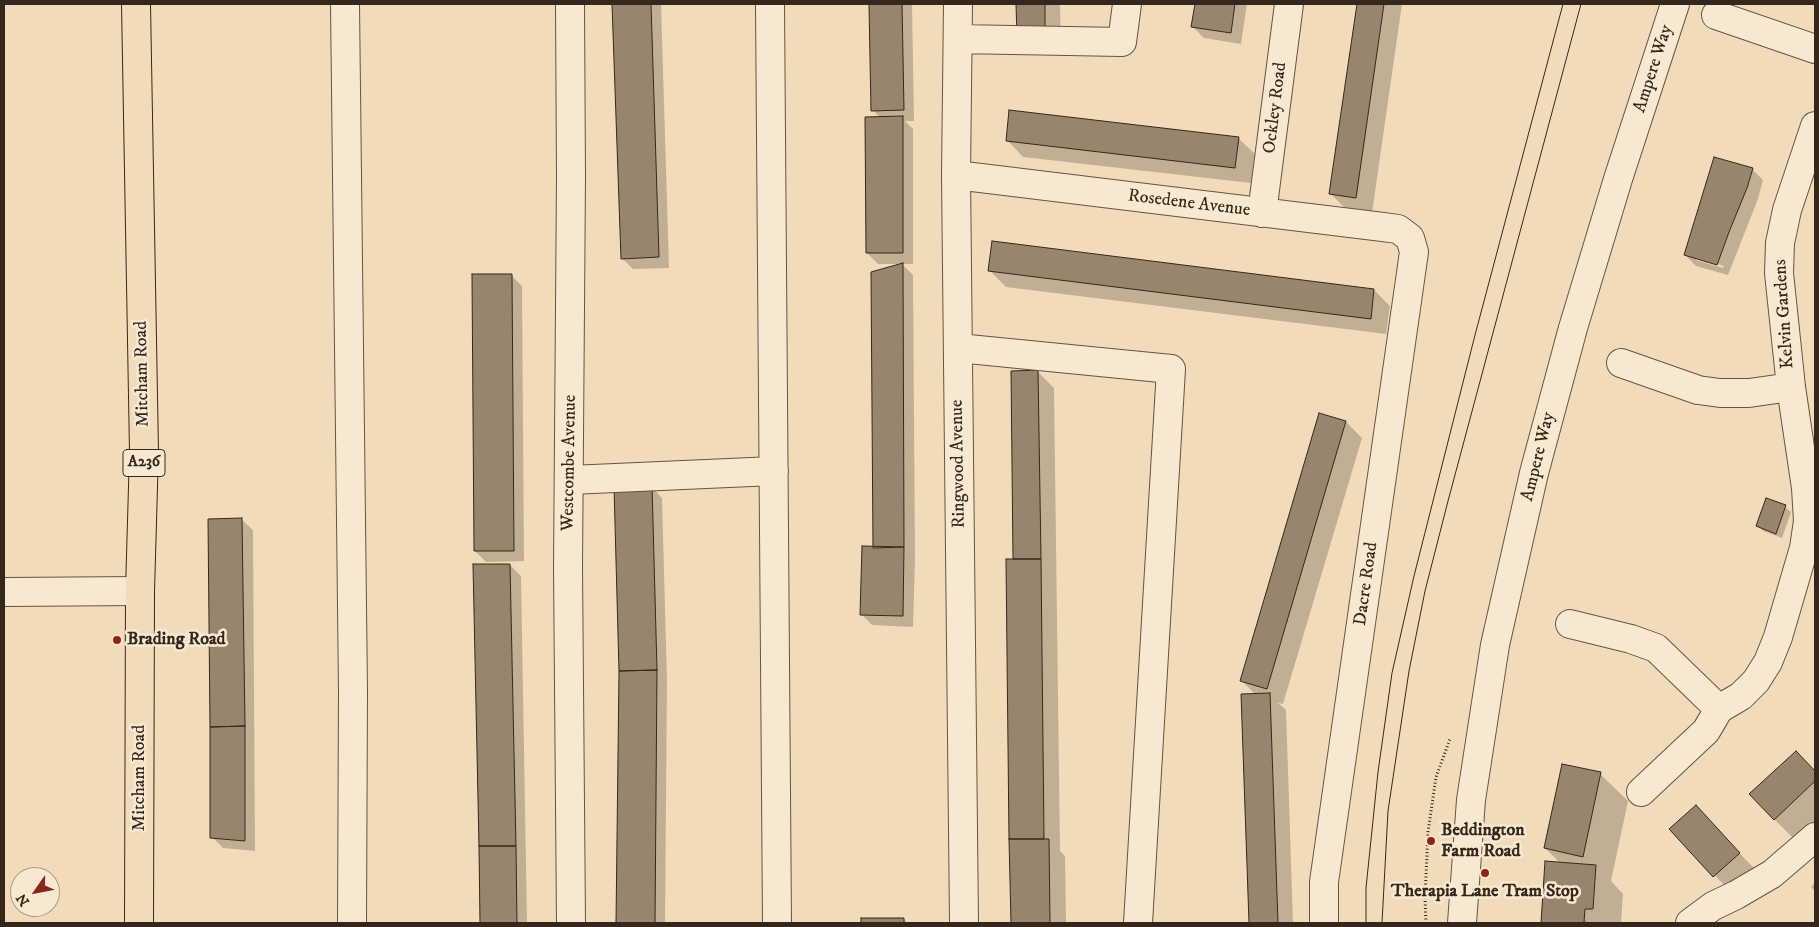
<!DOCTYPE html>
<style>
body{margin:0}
#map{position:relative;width:1819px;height:927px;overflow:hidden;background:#f2dbb8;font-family:"IM FELL DW Pica",serif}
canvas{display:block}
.frame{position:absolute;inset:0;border:5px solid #34281c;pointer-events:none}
.north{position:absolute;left:10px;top:867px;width:50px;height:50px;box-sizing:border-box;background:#f7e8d1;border:1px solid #a99b89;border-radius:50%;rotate:237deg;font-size:14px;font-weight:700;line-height:20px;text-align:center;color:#34281c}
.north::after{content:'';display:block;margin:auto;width:18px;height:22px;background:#8f2418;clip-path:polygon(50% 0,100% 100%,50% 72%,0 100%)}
</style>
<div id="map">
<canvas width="1819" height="927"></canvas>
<div class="frame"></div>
<div class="north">N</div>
</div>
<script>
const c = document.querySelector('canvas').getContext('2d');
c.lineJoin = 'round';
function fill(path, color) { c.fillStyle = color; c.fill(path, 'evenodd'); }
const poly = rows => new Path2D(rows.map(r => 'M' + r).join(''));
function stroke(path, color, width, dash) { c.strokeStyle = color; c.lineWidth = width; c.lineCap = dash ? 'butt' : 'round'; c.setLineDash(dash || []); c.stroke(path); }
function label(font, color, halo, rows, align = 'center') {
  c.font = font + ' "IM FELL DW Pica",serif'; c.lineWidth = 5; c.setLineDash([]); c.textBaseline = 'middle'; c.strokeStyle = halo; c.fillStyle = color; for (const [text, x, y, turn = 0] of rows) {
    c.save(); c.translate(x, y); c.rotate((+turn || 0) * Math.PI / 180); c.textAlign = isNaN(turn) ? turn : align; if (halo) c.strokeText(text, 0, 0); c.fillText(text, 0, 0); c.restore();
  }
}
fill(poly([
 [614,4,661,4,669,268,633,269,622,258],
 [871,4,912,4,914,121,905,121,913,129,913,264,878,264,867,253,880,118,873,110],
 [1018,4,1060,4,1061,52,1018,36],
 [1196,4,1247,4,1241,44,1204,38,1193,27],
 [1358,4,1402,4,1372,213,1347,210,1331,194],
 [1238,138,1255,154,1251,183,1023,157,1007,140],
 [1752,169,1763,180,1758,199,1728,275,1696,266,1685,255],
 [1696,258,1724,266,1723,268,1696,260],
 [902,264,913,275,915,559,913,627,872,625,861,614,874,549],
 [990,271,1374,290,1390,306,1386,334,1006,287],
 [511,275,522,286,524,561,486,562,475,551],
 [1038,372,1054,388,1060,851,1065,856,1066,923,1012,923,1007,560,1015,560],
 [1346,422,1362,438,1283,704,1278,703,1286,710,1293,923,1251,923,1242,695,1255,694,1241,680],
 [652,487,662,498,667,681,665,923,618,923,620,671],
 [1785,507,1791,512,1782,538,1763,531,1758,526],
 [242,520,253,530,255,851,223,848,212,837],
 [510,565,521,576,527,923,480,923,474,566],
 [1796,752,1815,771,1815,834,1802,847,1774,819],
 [1600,774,1628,801,1611,881,1623,894,1621,923,1542,923,1546,863,1561,864,1545,848],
 [1696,807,1766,881,1742,904,1671,829],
 [1815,883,1815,891,1811,887],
 [904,919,907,923,862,923,862,920]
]), '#0003');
const building = poly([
 [612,4,651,4,659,257,621,259,612,4],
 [869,4,902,4,904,110,871,111,869,4],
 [1016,4,1045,4,1045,36,1017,37,1016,4],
 [1195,4,1235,4,1231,33,1191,27,1195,4],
 [1357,4,1384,4,1356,198,1329,194,1357,4],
 [1009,110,1239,137,1235,168,1006,141,1009,110],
 [903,116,903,253,866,253,865,117,903,116],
 [1714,157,1753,168,1747,188,1729,232,1717,265,1684,255,1714,157],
 [992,241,1374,289,1371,319,988,271,992,241],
 [903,263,904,547,873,548,871,272,903,263],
 [472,274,512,274,514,551,474,551,472,274],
 [1038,370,1041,559,1013,559,1011,371,1038,370],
 [1319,413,1346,421,1267,689,1240,681,1319,413],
 [652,485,657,670,619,671,614,487,652,485],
 [1766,498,1786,505,1776,534,1756,526,1766,498],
 [242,518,245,726,210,727,208,519,242,518],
 [862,546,904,547,903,616,860,615,862,546],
 [1006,559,1041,559,1044,839,1009,839,1006,559],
 [473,564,510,564,516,846,479,846,473,564],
 [657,670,655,923,616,923,619,671,657,670],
 [1270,693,1278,923,1249,923,1241,694,1270,693],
 [245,726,245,841,210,838,210,727,245,726],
 [1796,751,1815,771,1815,781,1774,820,1749,794,1796,751],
 [1562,764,1601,772,1583,857,1544,848,1562,764],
 [1696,805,1740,853,1713,877,1669,829,1696,805],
 [1009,839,1049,839,1050,923,1011,923,1009,839],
 [479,846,516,846,517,923,480,923,479,846],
 [1545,861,1596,865,1593,909,1585,909,1584,922,1592,923,1541,923,1545,861],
 [861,918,904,918,904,923,861,923,861,918]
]);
fill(building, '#97856d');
stroke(building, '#34281c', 1);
const minor = poly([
 [345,4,353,691,352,923],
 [570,4,571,177,568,567,571,923],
 [770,4,777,923],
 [958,4,956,175,964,923],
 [1716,15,1815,49],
 [958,39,1122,42,1127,4],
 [956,175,1383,227,1398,229,1410,238,1414,252,1324,882,1324,923],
 [1262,213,1289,4],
 [958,348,1171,369,1138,923],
 [1621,363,1698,390,1720,393,1749,393,1791,387],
 [570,480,774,471],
 [4,592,140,591],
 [1570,624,1631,639,1656,648,1719,709],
 [1719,709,1741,696,1756,681,1768,662,1778,637,1804,548,1808,521,1806,488,1791,387,1779,273,1780,243,1787,210,1815,126],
 [1641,792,1706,731,1719,709],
 [1462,923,1471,800,1495,645,1534,473,1573,328,1618,179,1675,4],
 [1690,923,1713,906,1736,895,1772,874,1815,837]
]);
const major = poly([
 [136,4,144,452,140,591,139,923]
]);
stroke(minor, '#645543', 30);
stroke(major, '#34281c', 30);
stroke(poly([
 [1426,923,1425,898,1428,832,1436,777,1450,739]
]), '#34281c', 3, [1, 2.5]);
stroke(minor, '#f7e8d1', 28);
stroke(major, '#f2dbb8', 28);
stroke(poly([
 [1366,923,1366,888,1378,772,1392,673,1414,576,1475,335,1563,4],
 [1382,923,1388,811,1409,671,1425,591,1448,501,1581,4]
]), '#34281c', 1);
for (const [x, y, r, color] of [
 [117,640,5,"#8f2418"],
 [1431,841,5,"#8f2418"],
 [1485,873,5,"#8f2418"]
]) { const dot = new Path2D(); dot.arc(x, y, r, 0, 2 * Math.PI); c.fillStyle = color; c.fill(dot); stroke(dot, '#f7e8d1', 2); }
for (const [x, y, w] of [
 [144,463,42]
]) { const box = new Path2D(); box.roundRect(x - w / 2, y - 13.5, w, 27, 4); c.fillStyle = '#f7e8d1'; c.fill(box); stroke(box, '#34281c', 1); }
label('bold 16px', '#34281c', null, [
 ["A236",144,463]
]);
label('18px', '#34281c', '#f7e8d1', [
 ["Ampere Way",1654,69,-72],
 ["Ockley Road",1276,108,-83],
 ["Rosedene Avenue",1189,204,7],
 ["Kelvin Gardens",1785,314,-94],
 ["Mitcham Road",143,374,-91],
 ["Ampere Way",1539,457,-76],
 ["Westcombe Avenue",570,463,-89],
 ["Ringwood Avenue",959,464,-91],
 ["Dacre Road",1367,584,-82],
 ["Mitcham Road",140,778,-90]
]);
label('bold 18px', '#34281c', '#f7e8d1', [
 ["Brading Road",127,640],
 ["Beddington",1441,831],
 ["Farm Road",1441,852],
 ["Therapia Lane Tram Stop",1485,892,"center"]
], 'left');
</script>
